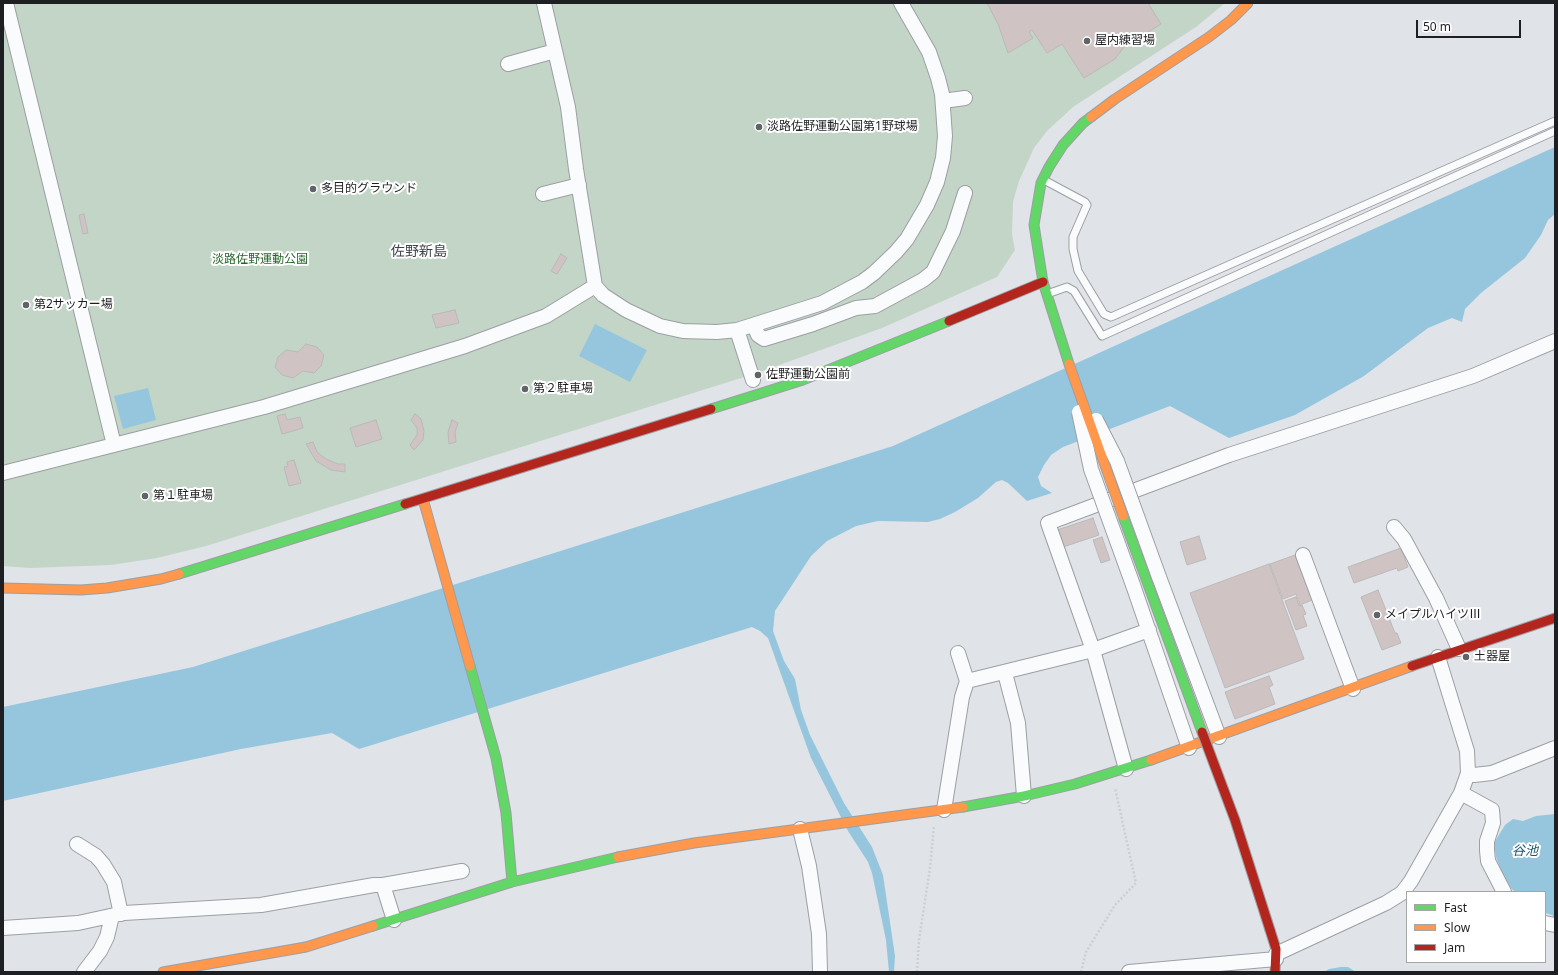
<!DOCTYPE html>
<meta charset="utf-8">
<style>
body{margin:0}
#map{position:relative;width:1558px;height:975px;overflow:hidden;background:#e0e3e8;font-family:"Noto Sans",sans-serif}
canvas{display:block}
.frame{position:absolute;inset:0;border:4px solid #1d1f22;pointer-events:none}
.legend{position:absolute;left:1406px;top:891px;width:140px;height:72px;box-sizing:border-box;background:#fff;border:1px solid #a5a5a7;margin:0;padding:5px 7px;list-style:none;font-size:12px;color:#1d1f22}
.legend li{display:flex;align-items:center;gap:8px;height:20px}
.legend b{width:20px;border:1px solid #a5a5a7}
.scale{position:absolute;left:1416px;top:20px;width:105px;height:18px;box-sizing:border-box;border:2px solid #1d1f22;border-top:0;padding-left:5px;font-size:12px;line-height:14px;white-space:nowrap;color:#1d1f22;-webkit-text-stroke:3px #fff;paint-order:stroke}
</style>
<div id="map">
<canvas width="1558" height="975"></canvas>
<div class="frame"></div>
<ul class="legend">
<li><b style="height:5px;background:#63d668"></b>Fast</li>
<li><b style="height:5px;background:#ff974d"></b>Slow</li>
<li><b style="height:5px;background:#b3261e"></b>Jam</li>
</ul>
<div class="scale">50 m</div>
</div>
<script>
const c = document.querySelector('canvas').getContext('2d');
c.lineJoin = 'round';
function fill(path, color) { c.fillStyle = color; c.fill(path, 'evenodd'); }
const poly = rows => new Path2D(rows.map(r => 'M' + r).join(''));
function stroke(path, color, width, dash) { c.strokeStyle = color; c.lineWidth = width; c.lineCap = dash ? 'butt' : 'round'; c.setLineDash(dash || []); c.stroke(path); }
function label(font, color, halo, rows, align = 'center') {
  c.font = font + ' "Noto Sans","Noto Sans JP",sans-serif'; c.lineWidth = 4; c.setLineDash([]); c.textBaseline = 'middle'; c.strokeStyle = halo; c.fillStyle = color; for (const [text, x, y, turn = 0] of rows) {
    c.save(); c.translate(x, y); c.rotate((+turn || 0) * Math.PI / 180); c.textAlign = isNaN(turn) ? turn : align; if (halo) c.strokeText(text, 0, 0); c.fillText(text, 0, 0); c.restore();
  }
}
fill(poly([
 [3,3,1225,3,1196,27,1073,107,1047,131,1034,148,1019,181,1013,202,1012,234,1015,250,997,277,882,328,757,373,206,546,157,558,111,565,30,568,3,566]
]), '#c3d5c6');
fill(poly([
 [1555,147,1555,214,1548,220,1541,235,1525,258,1481,293,1465,309,1462,322,1452,318,1428,328,1364,376,1295,415,1229,438,1170,406,1063,447,1051,455,1044,465,1038,477,1041,486,1052,493,1027,501,1008,483,1002,480,996,482,978,498,955,512,940,519,928,522,878,521,856,526,827,541,811,556,775,611,773,631,784,661,795,679,801,710,810,735,844,803,872,847,883,875,895,956,894,972,889,972,886,940,872,873,868,862,848,831,811,758,768,638,760,631,752,627,359,749,332,733,241,749,3,801,3,707,193,667,893,446],
 [595,324,647,350,630,382,579,356],
 [148,388,156,420,123,429,114,396],
 [1555,814,1555,918,1552,915,1545,913,1545,892,1515,892,1511,888,1501,870,1496,857,1494,843,1505,825,1513,819,1523,821,1536,816],
 [1341,967,1348,967,1356,972,1324,972,1329,969]
]), '#96c6de');
const building = poly([
 [987,3,1148,3,1161,24,1124,47,1115,59,1084,78,1062,44,1047,53,1032,30,1029,32,1033,38,1008,53,998,24,987,3],
 [84,214,88,233,83,234,79,215,84,214],
 [561,254,567,258,557,274,551,271,561,254],
 [455,310,459,323,436,328,432,315,455,310],
 [306,344,317,347,324,355,321,366,314,373,303,371,293,378,282,375,275,367,278,357,286,350,298,352,306,344],
 [285,414,287,420,300,417,303,428,282,434,277,416,285,414],
 [415,414,421,419,424,431,423,440,414,450,410,445,417,435,417,428,411,420,415,414],
 [376,420,382,439,356,447,350,428,376,420],
 [452,420,458,423,455,432,456,442,449,444,448,432,452,420],
 [313,442,317,452,326,459,338,464,345,464,345,472,331,470,316,461,306,444,313,442],
 [294,460,301,483,289,486,284,467,288,466,287,462,294,460],
 [1093,518,1099,535,1063,547,1057,530,1093,518],
 [1199,536,1206,559,1187,565,1180,542,1199,536],
 [1102,537,1110,560,1101,563,1093,540,1102,537],
 [1401,548,1408,567,1398,571,1397,568,1354,583,1348,567,1401,548],
 [1295,555,1312,600,1300,605,1296,594,1283,599,1270,564,1295,555],
 [1269,564,1304,659,1225,688,1190,593,1269,564],
 [1378,590,1395,633,1397,633,1401,643,1382,650,1361,597,1378,590],
 [1296,597,1299,606,1302,605,1306,614,1303,615,1307,626,1296,630,1285,601,1296,597],
 [1269,676,1273,685,1269,687,1275,704,1235,719,1225,692,1269,676]
]);
fill(building, '#cfc4c3');
stroke(building, '#bab9ba', 1);
const lane = poly([
 [1044,180,1085,202,1087,205,1073,237,1073,249,1078,271,1104,314,1111,317,1555,121],
 [1047,294,1067,287,1074,291,1102,336,1555,131]
]);
const street = poly([
 [6,3,114,445],
 [544,3,568,107,576,169,595,286,603,295,626,310,660,326,683,331,717,332,737,330,822,303,862,282,874,273,896,252,907,239,927,205,937,182,943,158,945,136,942,94,938,78,929,52,901,3],
 [508,64,555,51],
 [943,101,965,98],
 [543,194,579,185],
 [754,325,758,335,764,339,813,324,856,308,875,306,923,280,933,272,953,231,965,193],
 [737,330,753,380],
 [3,473,264,407,465,346,546,316,595,286],
 [1394,527,1404,539,1436,598,1459,649],
 [1303,555,1353,689],
 [1159,577,1219,737],
 [1133,585,1189,748],
 [958,653,967,681,1093,650,1149,630],
 [1005,673,1018,723,1024,796],
 [1126,769,1093,650,1048,523,1229,455,1473,376,1555,341],
 [1468,773,1474,775,1492,773,1555,748],
 [1461,793,1492,810,1493,823,1487,841,1487,850,1488,861,1504,892],
 [944,810,962,697,967,681],
 [800,829,809,866,819,934,820,972],
 [77,844,96,856,103,864,114,882,121,914],
 [383,885,462,871],
 [1545,923,1555,925],
 [3,928,78,923,124,913,261,905,374,885,383,885,394,920],
 [1276,954,1386,903,1402,893,1411,881,1461,793,1468,773,1467,751,1438,657],
 [84,972,100,951,107,937,112,916],
 [1129,972,1276,959]
]);
const fast = poly([
 [1069,364,1043,282,1034,225,1041,183,1049,167,1063,145,1083,123,1091,117],
 [711,409,803,380,949,321],
 [179,574,405,504],
 [470,666,496,758,506,813,512,882],
 [963,807,1024,796,1075,784,1151,760],
 [373,926,512,882,618,857]
]);
const slow = poly([
 [1091,117,1115,99,1209,37,1231,20,1248,3],
 [423,499,470,666],
 [3,588,81,590,107,588,161,579,179,574],
 [1151,760,1412,666],
 [618,857,694,843,963,807],
 [163,972,306,947,373,926]
]);
const jam = poly([
 [949,321,1043,282],
 [405,504,711,409],
 [1412,666,1555,618],
 [1270,930,1276,949,1275,972]
]);
stroke(lane, '#9c9fa3', 9);
stroke(street, '#9c9fa3', 16);
stroke(fast, '#9c9fa3', 11);
stroke(slow, '#9c9fa3', 11);
stroke(jam, '#9c9fa3', 11);
stroke(poly([
 [917,972,919,940,930,868,934,826],
 [1081,972,1086,952,1115,905,1136,883,1115,788]
]), '#cdcfd0', 2.5, [2, 2]);
stroke(lane, '#fafbfc', 7);
stroke(street, '#fafbfc', 14);
stroke(fast, '#63d668', 9);
stroke(slow, '#ff974d', 9);
stroke(jam, '#b3261e', 9);
const streetBridge = poly([
 [1079,412,1091,469,1133,585],
 [1096,420,1117,461,1159,577]
]);
const fastBridge = poly([
 [1123,516,1202,732]
]);
const slowBridge = poly([
 [1069,364,1123,516]
]);
const jamBridge = poly([
 [1202,732,1235,820,1270,930]
]);
stroke(streetBridge, '#9c9fa3', 16, []);
stroke(fastBridge, '#9c9fa3', 11, []);
stroke(slowBridge, '#9c9fa3', 11, []);
stroke(jamBridge, '#9c9fa3', 11, []);
stroke(streetBridge, '#fafbfc', 14);
stroke(fastBridge, '#63d668', 9);
stroke(slowBridge, '#ff974d', 9);
stroke(jamBridge, '#b3261e', 9);
for (const [x, y, r, color] of [
 [1087,41,4,"#616467"],
 [759,127,4,"#616467"],
 [313,189,4,"#616467"],
 [26,305,4,"#616467"],
 [758,375,4,"#616467"],
 [525,389,4,"#616467"],
 [145,496,4,"#616467"],
 [1377,615,4,"#616467"],
 [1466,657,4,"#616467"]
]) { const dot = new Path2D(); dot.arc(x, y, r, 0, 2 * Math.PI); c.fillStyle = color; c.fill(dot); stroke(dot, '#fff', 1.5); }
label('12px', '#1d1f22', '#fff', [
 ["屋内練習場",1095,41],
 ["淡路佐野運動公園第1野球場",767,127],
 ["多目的グラウンド",321,189],
 ["第2サッカー場",34,305],
 ["佐野運動公園前",766,375],
 ["第２駐車場",533,389],
 ["第１駐車場",153,496],
 ["メイプルハイツⅢ",1385,615],
 ["土器屋",1474,657]
], 'left');
label('12px', '#27672b', '#fff', [
 ["淡路佐野運動公園",260,260]
]);
label('italic 13px', '#21566e', '#fff', [
 ["谷池",1525,851]
]);
label('14px', '#40454c', '#fff', [
 ["佐野新島",419,252]
]);
</script>
